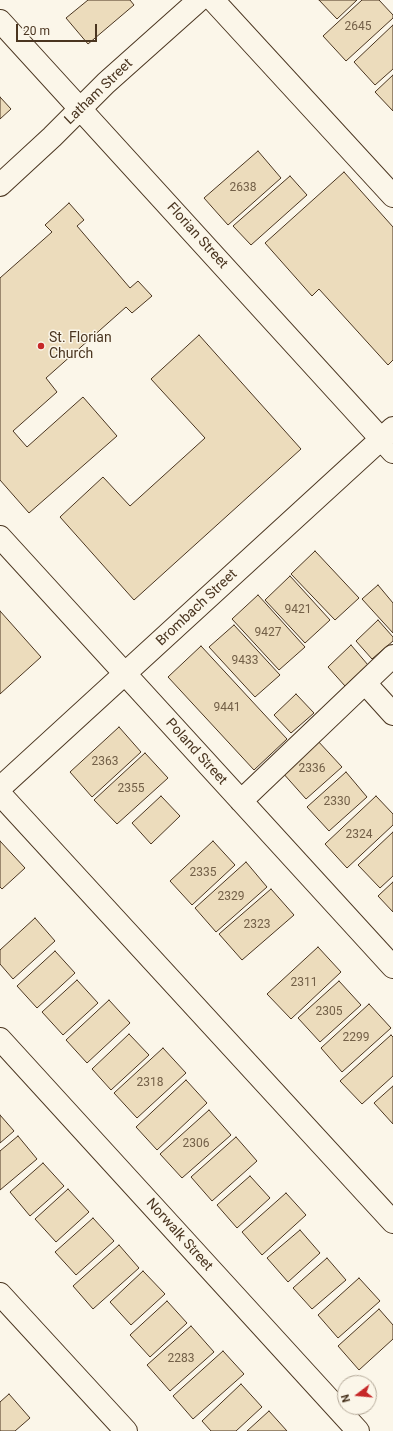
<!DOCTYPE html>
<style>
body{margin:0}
#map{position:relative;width:393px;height:1431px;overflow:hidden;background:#fbf6e9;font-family:Roboto,sans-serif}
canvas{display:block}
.north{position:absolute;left:337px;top:1375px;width:40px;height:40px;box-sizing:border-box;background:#fbf6e9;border:1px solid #b4a999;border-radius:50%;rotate:254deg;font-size:11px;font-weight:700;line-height:16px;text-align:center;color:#4a3520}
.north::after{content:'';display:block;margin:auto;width:14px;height:18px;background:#c62828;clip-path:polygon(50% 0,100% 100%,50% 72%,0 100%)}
.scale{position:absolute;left:16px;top:24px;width:81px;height:18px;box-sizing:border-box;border:2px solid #4a3520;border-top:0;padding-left:5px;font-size:12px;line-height:14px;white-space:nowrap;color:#4a3520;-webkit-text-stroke:3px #fbf6e9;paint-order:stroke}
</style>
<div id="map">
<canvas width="393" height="1431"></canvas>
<div class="north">N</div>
<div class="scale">20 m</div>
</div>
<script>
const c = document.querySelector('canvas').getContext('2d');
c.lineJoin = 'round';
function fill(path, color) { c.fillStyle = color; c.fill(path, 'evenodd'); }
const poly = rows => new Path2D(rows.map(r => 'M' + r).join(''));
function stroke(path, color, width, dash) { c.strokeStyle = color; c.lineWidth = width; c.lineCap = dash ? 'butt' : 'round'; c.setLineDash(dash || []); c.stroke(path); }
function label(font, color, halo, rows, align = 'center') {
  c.font = font + ' Roboto,sans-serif'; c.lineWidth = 3; c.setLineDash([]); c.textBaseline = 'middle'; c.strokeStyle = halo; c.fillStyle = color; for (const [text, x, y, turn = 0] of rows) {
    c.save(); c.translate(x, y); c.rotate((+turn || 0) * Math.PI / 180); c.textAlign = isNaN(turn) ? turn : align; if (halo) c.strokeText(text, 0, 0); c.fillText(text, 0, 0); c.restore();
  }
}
const building = poly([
 [88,0,130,0,134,5,88,44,66,18,88,0],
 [319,0,357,0,337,19,319,0],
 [362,0,379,0,393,15,393,18,346,61,323,36,362,0],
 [393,25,393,69,375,85,354,62,393,25],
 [393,75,393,111,375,92,393,75],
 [0,97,11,109,0,119,0,97],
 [258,151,281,178,228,225,204,198,258,151],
 [344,172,393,227,393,360,388,365,319,289,312,296,265,243,344,172],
 [290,176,307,195,251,245,233,226,290,176],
 [69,203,84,220,77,226,130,288,138,281,152,296,132,313,126,307,46,378,57,392,13,431,27,447,83,397,117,436,29,513,0,480,0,278,52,232,45,225,69,203],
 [199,335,301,449,134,600,60,517,103,477,130,506,205,438,151,379,199,335],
 [315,551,359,598,335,620,291,574,315,551],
 [290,576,330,620,305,643,265,600,290,576],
 [378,585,393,603,393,633,362,599,378,585],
 [258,595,305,647,279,670,232,619,258,595],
 [0,611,41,657,0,694,0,611],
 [378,620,393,637,393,641,372,659,356,641,378,620],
 [234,625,280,675,255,697,209,647,234,625],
 [351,645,368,665,345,686,328,667,351,645],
 [201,646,287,739,254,770,168,677,201,646],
 [296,694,314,713,291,733,274,715,296,694],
 [119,727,141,752,92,797,70,772,119,727],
 [317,740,342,767,306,799,282,772,317,740],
 [145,753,168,778,117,824,94,800,145,753],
 [346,772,367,797,329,831,307,807,346,772],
 [161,796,180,816,151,844,132,823,161,796],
 [376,796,393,814,393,825,347,868,325,844,376,796],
 [393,832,393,876,380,888,358,865,393,832],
 [0,841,25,868,2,889,0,887,0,841],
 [213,841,235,865,192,905,170,881,213,841],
 [246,862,267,887,216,932,195,908,246,862],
 [393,882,393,912,378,896,393,882],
 [271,889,294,915,242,960,219,934,271,889],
 [35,918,55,941,13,979,0,964,0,950,35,918],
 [318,947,341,972,291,1019,267,994,318,947],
 [55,951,75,973,37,1008,17,986,55,951],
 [77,980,98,1003,63,1035,42,1012,77,980],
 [339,981,361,1005,320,1042,298,1018,339,981],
 [109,1000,130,1023,87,1063,66,1040,109,1000],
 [369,1004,391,1028,342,1072,321,1048,369,1004],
 [129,1034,149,1055,111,1090,92,1069,129,1034],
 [391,1035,393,1037,393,1076,362,1104,340,1081,391,1035],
 [163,1048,186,1073,137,1118,114,1093,163,1048],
 [186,1080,207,1103,157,1150,136,1127,186,1080],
 [393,1086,393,1124,374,1103,393,1086],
 [209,1110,231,1135,182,1178,160,1154,209,1110],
 [0,1115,14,1131,0,1143,0,1115],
 [18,1136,37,1159,0,1190,0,1151,18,1136],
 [236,1137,257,1161,212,1201,191,1177,236,1137],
 [43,1163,64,1186,30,1216,10,1192,43,1163],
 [250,1176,270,1198,237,1228,217,1205,250,1176],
 [68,1189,89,1212,56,1242,35,1219,68,1189],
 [286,1193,306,1215,262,1255,242,1232,286,1193],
 [93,1218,114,1241,76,1275,55,1252,93,1218],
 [300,1230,320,1253,288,1282,267,1258,300,1230],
 [119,1245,139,1268,93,1309,73,1286,119,1245],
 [327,1258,346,1280,312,1309,293,1288,327,1258],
 [143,1271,165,1294,131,1325,110,1302,143,1271],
 [359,1278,380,1301,338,1338,318,1315,359,1278],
 [167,1301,187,1323,150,1357,130,1335,167,1301],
 [379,1309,393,1325,393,1339,359,1370,338,1346,379,1309],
 [191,1326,214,1352,170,1391,147,1365,191,1326],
 [223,1351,244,1374,193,1419,173,1396,223,1351],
 [241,1384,262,1407,236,1431,211,1431,202,1421,241,1384],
 [9,1394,30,1418,15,1431,0,1431,0,1402,9,1394],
 [269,1411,287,1431,247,1431,269,1411]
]);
fill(building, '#ecdcbc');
stroke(building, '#4a3520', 1);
const minor = poly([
 [213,0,393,196],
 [0,21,393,452],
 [0,185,52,137,106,83,199,0],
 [0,537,393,967],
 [365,683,393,714],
 [0,788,393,428],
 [0,794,393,1222],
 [241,801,393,656],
 [0,1039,358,1431],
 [0,1294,126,1431]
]);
stroke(minor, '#4a3520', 24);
stroke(minor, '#fbf6e9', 22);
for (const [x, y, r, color] of [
 [41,346,4,"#c62828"]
]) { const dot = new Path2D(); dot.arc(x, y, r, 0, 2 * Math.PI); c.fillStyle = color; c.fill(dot); stroke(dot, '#fbf6e9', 1.5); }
label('12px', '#725f47', null, [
 ["2645",358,27],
 ["2638",243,188],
 ["9421",298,610],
 ["9427",268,633],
 ["9433",245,661],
 ["9441",227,708],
 ["2363",105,762],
 ["2336",312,769],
 ["2355",131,789],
 ["2330",337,802],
 ["2324",359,835],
 ["2335",203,873],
 ["2329",231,897],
 ["2323",257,925],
 ["2311",304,983],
 ["2305",329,1012],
 ["2299",356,1038],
 ["2318",150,1083],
 ["2306",196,1144],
 ["2283",181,1359]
]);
label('14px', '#4a3520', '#fbf6e9', [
 ["Latham Street",99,92,-44],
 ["Florian Street",197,236,48],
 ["Brombach Street",197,608,-43],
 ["Poland Street",196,752,48],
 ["Norwalk Street",179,1235,48]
]);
label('14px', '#4a3520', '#fbf6e9', [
 ["St. Florian",49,338],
 ["Church",49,354]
], 'left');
</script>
